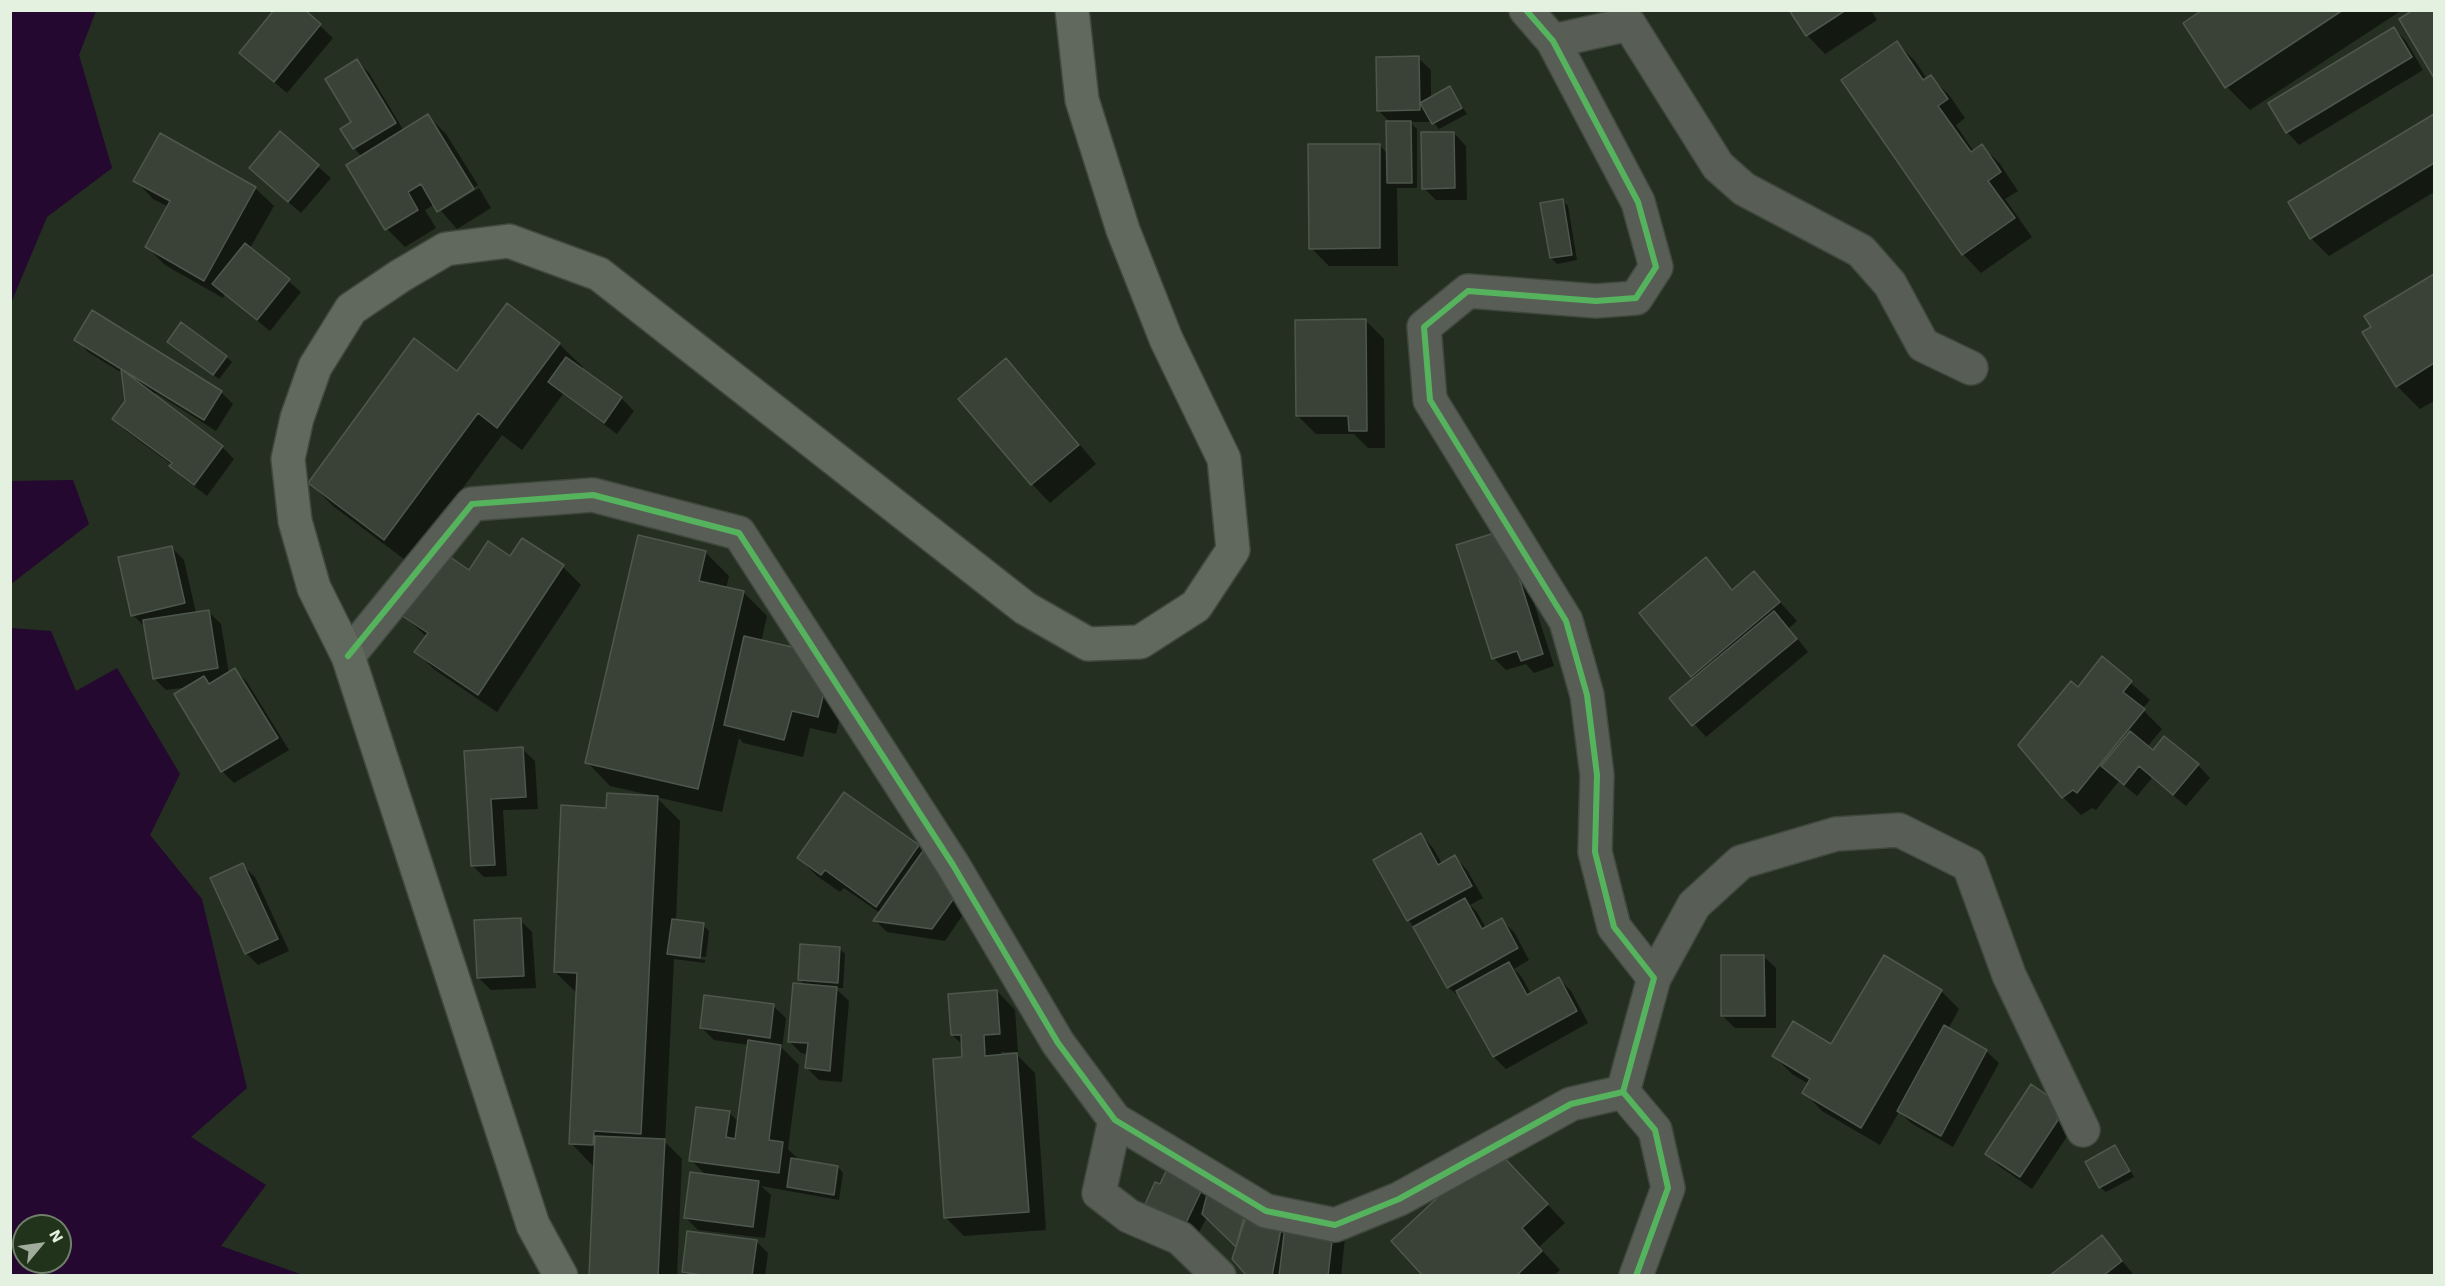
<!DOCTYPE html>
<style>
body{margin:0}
#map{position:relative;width:2445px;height:1286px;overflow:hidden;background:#242e21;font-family:"Work Sans",sans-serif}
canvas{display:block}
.frame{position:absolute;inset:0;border:12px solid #e4f0e0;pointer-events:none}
.north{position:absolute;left:12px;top:1214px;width:60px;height:60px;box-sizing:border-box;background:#21341b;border:2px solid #6f7f6a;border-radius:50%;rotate:61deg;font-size:16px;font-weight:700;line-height:24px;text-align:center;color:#e4f0e0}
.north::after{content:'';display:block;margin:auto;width:21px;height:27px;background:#a1ac9d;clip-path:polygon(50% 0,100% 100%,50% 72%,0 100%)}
</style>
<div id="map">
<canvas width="2445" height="1286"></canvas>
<div class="frame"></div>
<div class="north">N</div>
</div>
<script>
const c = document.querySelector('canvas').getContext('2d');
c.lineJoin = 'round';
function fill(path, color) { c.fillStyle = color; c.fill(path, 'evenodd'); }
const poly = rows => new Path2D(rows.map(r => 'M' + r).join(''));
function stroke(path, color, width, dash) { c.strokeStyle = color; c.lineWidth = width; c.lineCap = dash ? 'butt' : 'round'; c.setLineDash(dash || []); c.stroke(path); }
fill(poly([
 [11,10,96,11,79,55,112,168,47,217,11,303],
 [73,480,89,524,11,584,11,481],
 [11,628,51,631,76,691,117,668,180,774,150,835,202,899,247,1088,191,1137,266,1185,221,1246,303,1275,11,1275],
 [24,1226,60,1226,60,1262,24,1262]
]), '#240830');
fill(poly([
 [303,10,333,38,287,93,254,65],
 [1791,10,1871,10,1877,20,1825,54,1807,35],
 [2205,10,2402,10,2250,110,2227,87],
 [2415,10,2434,10,2434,75,2401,19],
 [2394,28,2406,41,2423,70,2299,145,2287,132,2270,104],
 [1897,43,1915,61,1927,79,1931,77,1949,95,1965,118,1956,125,1974,152,1982,146,2000,164,2018,191,2005,199,2032,237,1981,273,1963,254,1843,81],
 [1418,58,1431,70,1431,99,1450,88,1467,114,1439,129,1433,122,1410,122,1417,129,1417,188,1397,188,1398,266,1329,266,1311,248,1379,145,1388,154,1391,123,1378,110],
 [357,61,369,73,404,131,428,116,446,134,478,185,441,207,441,211,479,188,491,208,457,229,435,204,425,210,436,228,405,247,387,229,348,166,362,157,354,148],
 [2434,116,2434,192,2329,256,2311,238,2290,203],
 [1454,133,1466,146,1467,200,1436,200,1424,188],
 [280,134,331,178,301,213,263,180],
 [135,180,255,188,274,206,250,248,301,292,270,331,225,294,223,298,165,265,147,247,169,207,153,199],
 [1563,201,1568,206,1577,260,1557,264,1551,258],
 [2434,276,2434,401,2420,409,2397,386],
 [1365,320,1384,339,1385,448,1368,448,1354,434,1316,434,1298,416],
 [76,339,221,392,233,404,216,431,156,393,154,395,222,447,234,459,207,496,183,478,172,465,126,431,114,418,126,402,122,373,88,352],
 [559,344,583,367,581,369,621,398,634,411,617,434,563,394,522,450,502,435,408,562,333,506,310,483,457,373],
 [175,347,226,357,232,362,219,379],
 [1006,360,1024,378,1096,464,1050,503,1032,484,960,399],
 [523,540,563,567,581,585,497,712,435,670,416,652,427,637,403,615,511,558],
 [1515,544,1554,666,1534,673,1526,664,1506,670,1494,658],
 [172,548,184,560,196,613,208,611,221,624,229,674,235,670,247,682,289,750,234,783,222,771,189,687,166,690,154,678,145,627,133,615],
 [705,552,729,576,726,588,743,592,767,616,761,642,844,700,836,734,810,728,803,757,743,743,739,738,722,812,656,797,680,821,676,921,703,925,709,931,706,957,674,953,674,956,705,960,705,963,674,959,665,1142,682,1159,677,1276,590,1276,594,1167,571,1143,578,994,555,972,608,809,650,795,610,786,587,762],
 [1706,559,1734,590,1754,573,1797,621,1789,628,1808,652,1706,737,1671,698,1694,678,1692,676],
 [2103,659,2150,700,2142,709,2162,729,2147,747,2153,752,2198,765,2210,778,2186,806,2152,778,2137,796,2119,781,2096,810,2092,808,2081,815,2063,797,2079,689],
 [522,749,535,761,538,809,503,810,507,876,484,877,472,865,466,752],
 [844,794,918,846,970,904,945,941,887,932,875,920,880,913,844,888,840,892,817,876,799,858],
 [1421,835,1433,848,1442,864,1455,857,1467,870,1483,898,1470,905,1477,912,1486,928,1501,920,1514,932,1529,960,1514,969,1521,976,1531,994,1559,979,1571,991,1588,1023,1506,1069,1494,1057,1461,998,1448,987,1375,861],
 [242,865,255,877,289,951,258,965,246,953],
 [520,920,532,932,536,988,491,990,479,978],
 [839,948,845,954,843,988,835,988,849,1001,842,1082,819,1080,807,1068,808,1054,801,1053,789,1041,806,986,799,979],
 [1763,956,1776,968,1776,1028,1735,1028,1723,1016],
 [997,991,1015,1010,1018,1052,1001,1052,1001,1056,1017,1055,1035,1073,1046,1230,964,1236,945,1217,963,1059,963,1045,952,1035],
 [1941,991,1959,1009,1948,1029,1986,1051,1999,1063,1953,1147,1911,1123,1899,1112,1880,1145,1822,1111,1804,1092,1809,1084,1792,1074,1774,1056,1831,1046],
 [773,1006,786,1018,782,1048,799,1065,788,1149,800,1161,838,1167,843,1173,839,1200,761,1186,771,1195,765,1238,698,1230,685,1217,706,1175,691,1160,729,1112,739,1123,749,1045,714,1040,702,1028],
 [2053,1101,2070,1132,2032,1189,1999,1166,1987,1154],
 [2115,1147,2121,1153,2134,1177,2106,1192,2100,1187],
 [1511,1166,1565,1223,1539,1247,1560,1270,1553,1276,1425,1276],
 [1170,1167,1346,1228,1341,1276,1249,1276,1242,1252,1207,1217,1198,1234,1159,1216,1146,1204,1161,1186],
 [2102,1237,2133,1274,2052,1276],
 [756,1241,768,1253,765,1276,687,1276,683,1272]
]), '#0007');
const building = poly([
 [274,10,305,10,321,24,274,82,239,53,274,10],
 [1789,10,1846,10,1806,36,1789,10],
 [2202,10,2343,10,2225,88,2183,23,2202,10],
 [2413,10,2434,10,2434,78,2399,19,2413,10],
 [2394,27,2412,57,2286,133,2268,103,2394,27],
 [1897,41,1923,80,1931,75,1948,99,1938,106,1971,152,1982,144,2001,172,1988,181,2015,218,1962,255,1841,80,1897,41],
 [1419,56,1420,110,1377,111,1376,57,1419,56],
 [357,59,396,123,353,149,340,129,351,122,325,79,357,59],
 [1450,86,1462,108,1432,124,1420,103,1450,86],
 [428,114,474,189,437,212,421,184,408,192,418,210,385,230,346,165,428,114],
 [2434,114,2434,163,2310,239,2288,202,2434,114],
 [1386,121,1411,121,1412,183,1387,183,1386,121],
 [280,131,319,165,288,202,249,168,280,131],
 [1421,132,1454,132,1455,188,1422,189,1421,132],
 [160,133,256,187,204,281,145,247,170,201,133,181,160,133],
 [1308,144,1380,144,1380,248,1309,249,1308,144],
 [1563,199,1572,255,1550,258,1540,203,1563,199],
 [245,243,290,279,257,320,212,284,245,243],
 [2434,274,2434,363,2396,387,2362,332,2371,327,2364,316,2434,274],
 [507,303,560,343,497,428,478,413,384,540,308,483,414,338,457,371,507,303],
 [92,310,222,391,204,420,74,340,92,310],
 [1366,319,1367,431,1349,431,1348,416,1296,416,1295,320,1366,319],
 [181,322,227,356,213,375,167,342,181,322],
 [566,357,622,397,604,423,548,382,566,357],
 [1006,358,1079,445,1031,485,958,399,1006,358],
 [121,369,223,446,194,485,169,466,172,463,112,419,125,401,121,369],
 [1504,530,1543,654,1521,661,1517,651,1492,659,1456,545,1504,530],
 [638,535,706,551,699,581,744,591,698,789,585,763,638,535],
 [522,538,564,565,478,695,414,652,428,633,401,615,443,552,469,570,488,541,510,556,522,538],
 [172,546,185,603,131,616,118,557,172,546],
 [1706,557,1732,590,1754,571,1780,602,1691,677,1639,613,1706,557],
 [209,610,218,668,153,679,143,620,209,610],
 [1774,611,1797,639,1692,726,1669,698,1774,611],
 [744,636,792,647,827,680,818,717,792,711,784,740,724,725,744,636],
 [2102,656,2132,681,2123,692,2145,709,2077,793,2073,790,2062,798,2018,745,2071,681,2078,687,2102,656],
 [235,668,278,738,221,772,174,694,204,676,209,684,235,668],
 [2130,731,2153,750,2164,736,2199,764,2173,795,2139,766,2124,785,2101,766,2130,731],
 [523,747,526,797,491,799,495,865,471,866,464,751,523,747],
 [844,792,919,845,876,907,825,870,821,875,797,858,844,792],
 [607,793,658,796,641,1134,594,1131,593,1145,569,1144,577,973,554,972,561,805,606,808,607,793],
 [1421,833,1438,865,1455,855,1472,886,1407,921,1373,860,1421,833],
 [925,848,959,891,932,929,873,921,925,848],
 [243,863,278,939,245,954,210,878,243,863],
 [1465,898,1482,929,1502,918,1518,948,1447,988,1413,927,1465,898],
 [521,918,524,976,477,978,474,920,521,918],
 [672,919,704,923,700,958,667,954,672,919],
 [800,944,840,947,838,983,798,980,800,944],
 [1721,955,1764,955,1765,1016,1721,1016,1721,955],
 [1884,955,1942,990,1861,1128,1802,1093,1810,1079,1772,1056,1793,1021,1831,1044,1884,955],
 [1509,962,1527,995,1559,977,1577,1011,1493,1057,1456,991,1509,962],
 [793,983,837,987,830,1071,805,1068,808,1043,788,1042,793,983],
 [997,990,1000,1034,984,1035,985,1056,1017,1053,1029,1212,944,1218,933,1059,962,1057,961,1035,951,1035,948,994,997,990],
 [704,995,774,1004,770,1038,700,1028,704,995],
 [1944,1025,1987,1050,1941,1136,1897,1111,1944,1025],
 [748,1040,781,1045,769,1140,783,1142,779,1173,689,1161,696,1107,730,1111,726,1137,735,1139,748,1040],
 [2031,1084,2054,1100,2058,1120,2020,1177,1985,1154,2031,1084],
 [595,1136,665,1139,658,1276,589,1276,595,1136],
 [2115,1145,2130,1171,2099,1188,2085,1162,2115,1145],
 [1493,1146,1548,1204,1522,1228,1542,1251,1516,1276,1423,1276,1391,1241,1493,1146],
 [791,1158,838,1166,834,1195,787,1187,791,1158],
 [1169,1165,1205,1183,1186,1223,1145,1204,1155,1182,1160,1184,1169,1165],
 [690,1172,759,1181,753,1227,684,1218,690,1172],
 [1208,1191,1248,1202,1236,1247,1202,1214,1208,1191],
 [1251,1202,1284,1213,1272,1276,1247,1276,1232,1259,1251,1202],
 [1287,1209,1335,1214,1328,1276,1279,1276,1287,1209],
 [687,1231,757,1240,752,1276,707,1276,682,1272,687,1231],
 [2102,1235,2122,1261,2103,1276,2049,1276,2102,1235]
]);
fill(building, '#3a4237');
stroke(building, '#4e574b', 1.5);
const minor = poly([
 [1526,10,1553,41,1638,202,1656,267,1636,298,1596,301,1468,291,1424,327,1430,400,1566,621,1587,695,1597,775,1595,852,1614,927,1654,978,1623,1092],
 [1553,41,1629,24,1718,166,1744,189,1861,251,1890,284,1923,345,1971,368],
 [348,656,472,504,593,495,739,533,953,865,1058,1043,1115,1120,1266,1211,1335,1225,1399,1199,1571,1104,1623,1092,1655,1130,1668,1188,1636,1276],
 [1654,978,1694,905,1741,862,1836,834,1899,830,1969,865,2009,975,2083,1130],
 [1115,1120,1099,1193,1129,1216,1180,1238,1219,1276]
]);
const secondary = poly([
 [561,1276,533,1225,348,656,314,588,295,521,288,459,297,418,315,367,351,309,400,276,446,249,509,241,599,274,1025,608,1088,644,1140,642,1196,606,1233,550,1224,459,1166,339,1123,230,1082,100,1072,10]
]);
stroke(minor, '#40483d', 36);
stroke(secondary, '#40483d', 36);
stroke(minor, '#585e55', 33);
stroke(secondary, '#61695e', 33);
stroke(poly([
 [1526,10,1553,41,1638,202,1656,267,1636,298,1596,301,1468,291,1424,327,1430,400,1566,621,1587,695,1597,775,1595,852,1614,927,1654,978,1623,1092],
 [348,656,472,504,593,495,739,533,953,865,1058,1043,1115,1120,1266,1211,1335,1225,1399,1199,1571,1104,1623,1092,1655,1130,1668,1188,1636,1276]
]), '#56b35d', 6);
</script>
